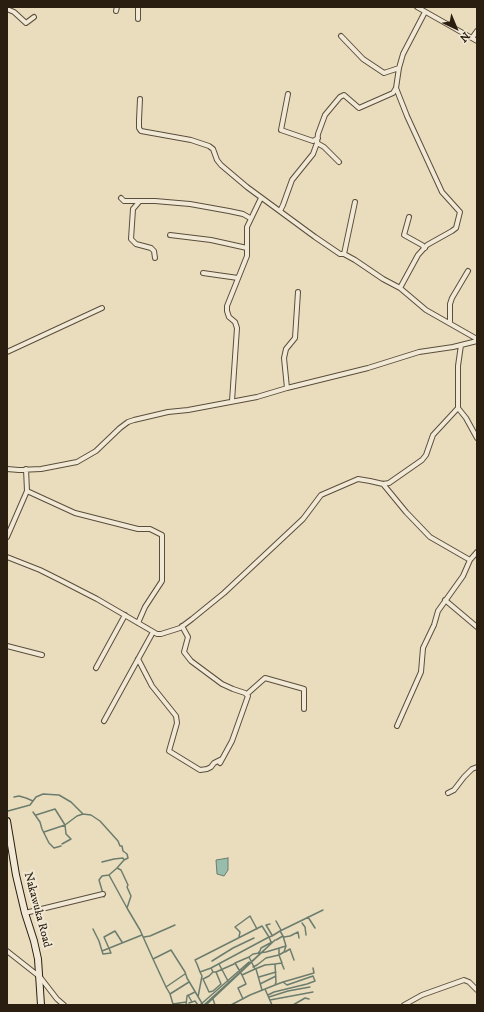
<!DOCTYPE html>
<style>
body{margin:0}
#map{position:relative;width:484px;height:1012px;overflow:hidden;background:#eaddbe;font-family:"IM FELL DW Pica",serif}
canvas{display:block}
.frame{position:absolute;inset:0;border:8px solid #2a1e10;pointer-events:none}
.north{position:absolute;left:436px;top:8px;width:40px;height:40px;-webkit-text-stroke:3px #f1e9d5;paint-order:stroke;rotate:136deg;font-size:11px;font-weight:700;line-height:16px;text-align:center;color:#2a1e10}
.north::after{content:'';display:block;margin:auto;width:14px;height:18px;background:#2a1e10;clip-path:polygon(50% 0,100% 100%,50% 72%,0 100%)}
</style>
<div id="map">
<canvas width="484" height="1012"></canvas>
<div class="frame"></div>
<div class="north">N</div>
</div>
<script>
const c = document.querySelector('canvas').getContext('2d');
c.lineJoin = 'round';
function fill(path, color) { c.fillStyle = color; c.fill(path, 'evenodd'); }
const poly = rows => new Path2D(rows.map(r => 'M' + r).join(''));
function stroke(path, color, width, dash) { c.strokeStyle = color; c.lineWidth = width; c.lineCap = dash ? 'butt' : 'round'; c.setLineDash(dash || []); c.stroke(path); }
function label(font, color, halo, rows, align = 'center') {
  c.font = font + ' "IM FELL DW Pica",serif'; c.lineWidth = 4; c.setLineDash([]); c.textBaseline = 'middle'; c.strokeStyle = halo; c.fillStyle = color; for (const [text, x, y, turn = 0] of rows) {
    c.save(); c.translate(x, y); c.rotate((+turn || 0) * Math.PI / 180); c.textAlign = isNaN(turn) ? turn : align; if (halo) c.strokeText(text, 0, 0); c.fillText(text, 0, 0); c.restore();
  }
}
const water = poly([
 [228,858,228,870,224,876,217,874,216,860,228,858]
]);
fill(water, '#98bdad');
stroke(water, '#6c7d6e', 1);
stroke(poly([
 [14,797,19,796,26,798,33,801],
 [8,811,30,805,36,797,43,794,59,795,71,802,83,814,91,815,100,821,118,841,120,846,122,846,123,851,127,854,128,858,124,860,117,868,121,870,128,885,127,887,131,896,127,908,140,930,153,959,171,950,185,972,187,978,203,1005],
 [33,812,40,822,42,829,49,843,54,848,61,846],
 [36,815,55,809,65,825,66,834,71,839,62,844],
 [44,832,65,825,77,816,83,814],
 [102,862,114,859,123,858,124,860],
 [109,875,117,868],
 [104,897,99,880,102,876,109,875,127,908],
 [308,917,315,928],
 [276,921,281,930],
 [302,923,305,927,306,935],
 [270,924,266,925,272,935],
 [93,929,99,941,102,951,142,935],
 [280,931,323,910],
 [144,937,150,936,175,925],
 [239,937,240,932,235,927,250,916,257,929],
 [284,937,290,936,298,932,299,938],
 [276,940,283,936,286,946],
 [271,942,269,937,272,936,280,931,283,936],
 [102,951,103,954,111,953,104,937,115,931,122,942],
 [285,952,290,949,294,960],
 [258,953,260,951,261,948,272,942],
 [249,957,253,954,266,952,286,946,284,952,279,955,266,958,257,965,253,967],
 [153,959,166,987,185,974],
 [212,961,233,948,254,938],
 [219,964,228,981],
 [275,964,282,963,279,955,279,949],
 [282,964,284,969],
 [211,968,213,972,209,976,203,979,209,992,213,991,221,984,216,972,213,972],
 [256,969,262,990],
 [216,972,234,964,235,963,249,957,255,969,242,975,235,963],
 [242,975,246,984,238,988,243,999],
 [259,977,276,972],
 [283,982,314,973,313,968],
 [260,984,276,976],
 [166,987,170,994,189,982],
 [265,989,272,1005],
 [170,994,173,1004,186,1002],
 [188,995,192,1002],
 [268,995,274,992,307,984,315,981,313,976,287,985,283,982,275,985],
 [198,997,202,976,200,972,197,964,195,960,262,926,269,937,211,968,200,972],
 [269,997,288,991,310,987],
 [213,999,215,1005],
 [270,1000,313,992],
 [189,1003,195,1001,198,1005],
 [186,1005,187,996,195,992],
 [200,1005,249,962],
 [204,1005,275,940,206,1005],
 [231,1005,250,995,275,985,276,982,275,964,265,965,255,969],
 [273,1005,280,1005],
 [288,1005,293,1005,305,998,309,999]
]), '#6c7d6e', 1.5);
const minor = poly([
 [138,7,138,19],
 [417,7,477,41],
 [7,9,14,12,26,23,34,17],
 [116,11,117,7],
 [341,36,363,59,384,73,399,68],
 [472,38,477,31],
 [396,88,399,68,403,54,425,12],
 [288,94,281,130,313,141,318,138],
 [140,99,139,120,139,128,141,131,191,140,209,146,213,149,217,160,221,165,247,187,315,237,340,254,344,254,355,260,383,279,400,288,426,310,477,339],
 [317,143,324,147,339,162],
 [121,198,124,201,155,201,190,204,229,211,243,214,250,218],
 [139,202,133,209,131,239,136,244,151,248,154,251,155,258],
 [280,211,283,205,292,180,313,154,317,143,318,134,325,115,340,97,344,95,359,108,393,93,396,88,407,116,442,192,460,212,456,228,452,231,427,245,418,255,400,288],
 [409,217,404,235,422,245,425,248],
 [170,235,211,240,247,248],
 [344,254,355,202],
 [203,273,238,278],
 [450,323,450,304,452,298,468,271],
 [461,345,458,366,458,408,466,418,477,438],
 [7,352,102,308],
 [287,388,284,358,286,349,295,338,298,292],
 [232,401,237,328,235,322,229,317,227,311,227,306,247,256,247,227,261,198],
 [7,469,19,470,41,469,77,462,96,451,120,428,128,422,134,420,168,412,188,410,257,397,287,388,368,368,419,352,453,347,477,341],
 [383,484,406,512,430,537,470,560],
 [27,491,75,513,138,529,150,529,162,535,162,581,145,607,138,623],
 [7,537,27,491,26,469],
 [7,557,40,570,60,580,97,599,157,634,161,634,180,628,192,619,224,593,303,519,321,495,358,479,370,481,383,484,389,483,422,460,426,455,433,435,458,408],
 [445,600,477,627],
 [182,626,188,637,184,652,191,661,222,684,233,689,245,693,248,696,232,741,220,763],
 [7,646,42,655],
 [138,659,152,686,176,716,177,723,169,751,200,770,207,769,211,767,214,763,222,759],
 [96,668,125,615],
 [247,694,265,678,304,689,304,709],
 [104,721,153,632],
 [397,726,421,672,423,648,434,625,438,611,463,576,470,560,477,552],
 [448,793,454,790,464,777,472,769,477,767],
 [25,913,103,894],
 [7,951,40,977,57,999,64,1005],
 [404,1005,422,995,464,980,469,982,477,990]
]);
const secondary = poly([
 [7,821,16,875,25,913,34,941,38,959,41,1005]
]);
stroke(minor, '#5a4e3c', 6);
stroke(secondary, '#2a1e10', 8);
stroke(minor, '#f1e9d5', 4);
stroke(secondary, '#f1e9d5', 6);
label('12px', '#2a1e10', '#f1e9d5', [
 ["Nakawuka Road",37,910,75]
]);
</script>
